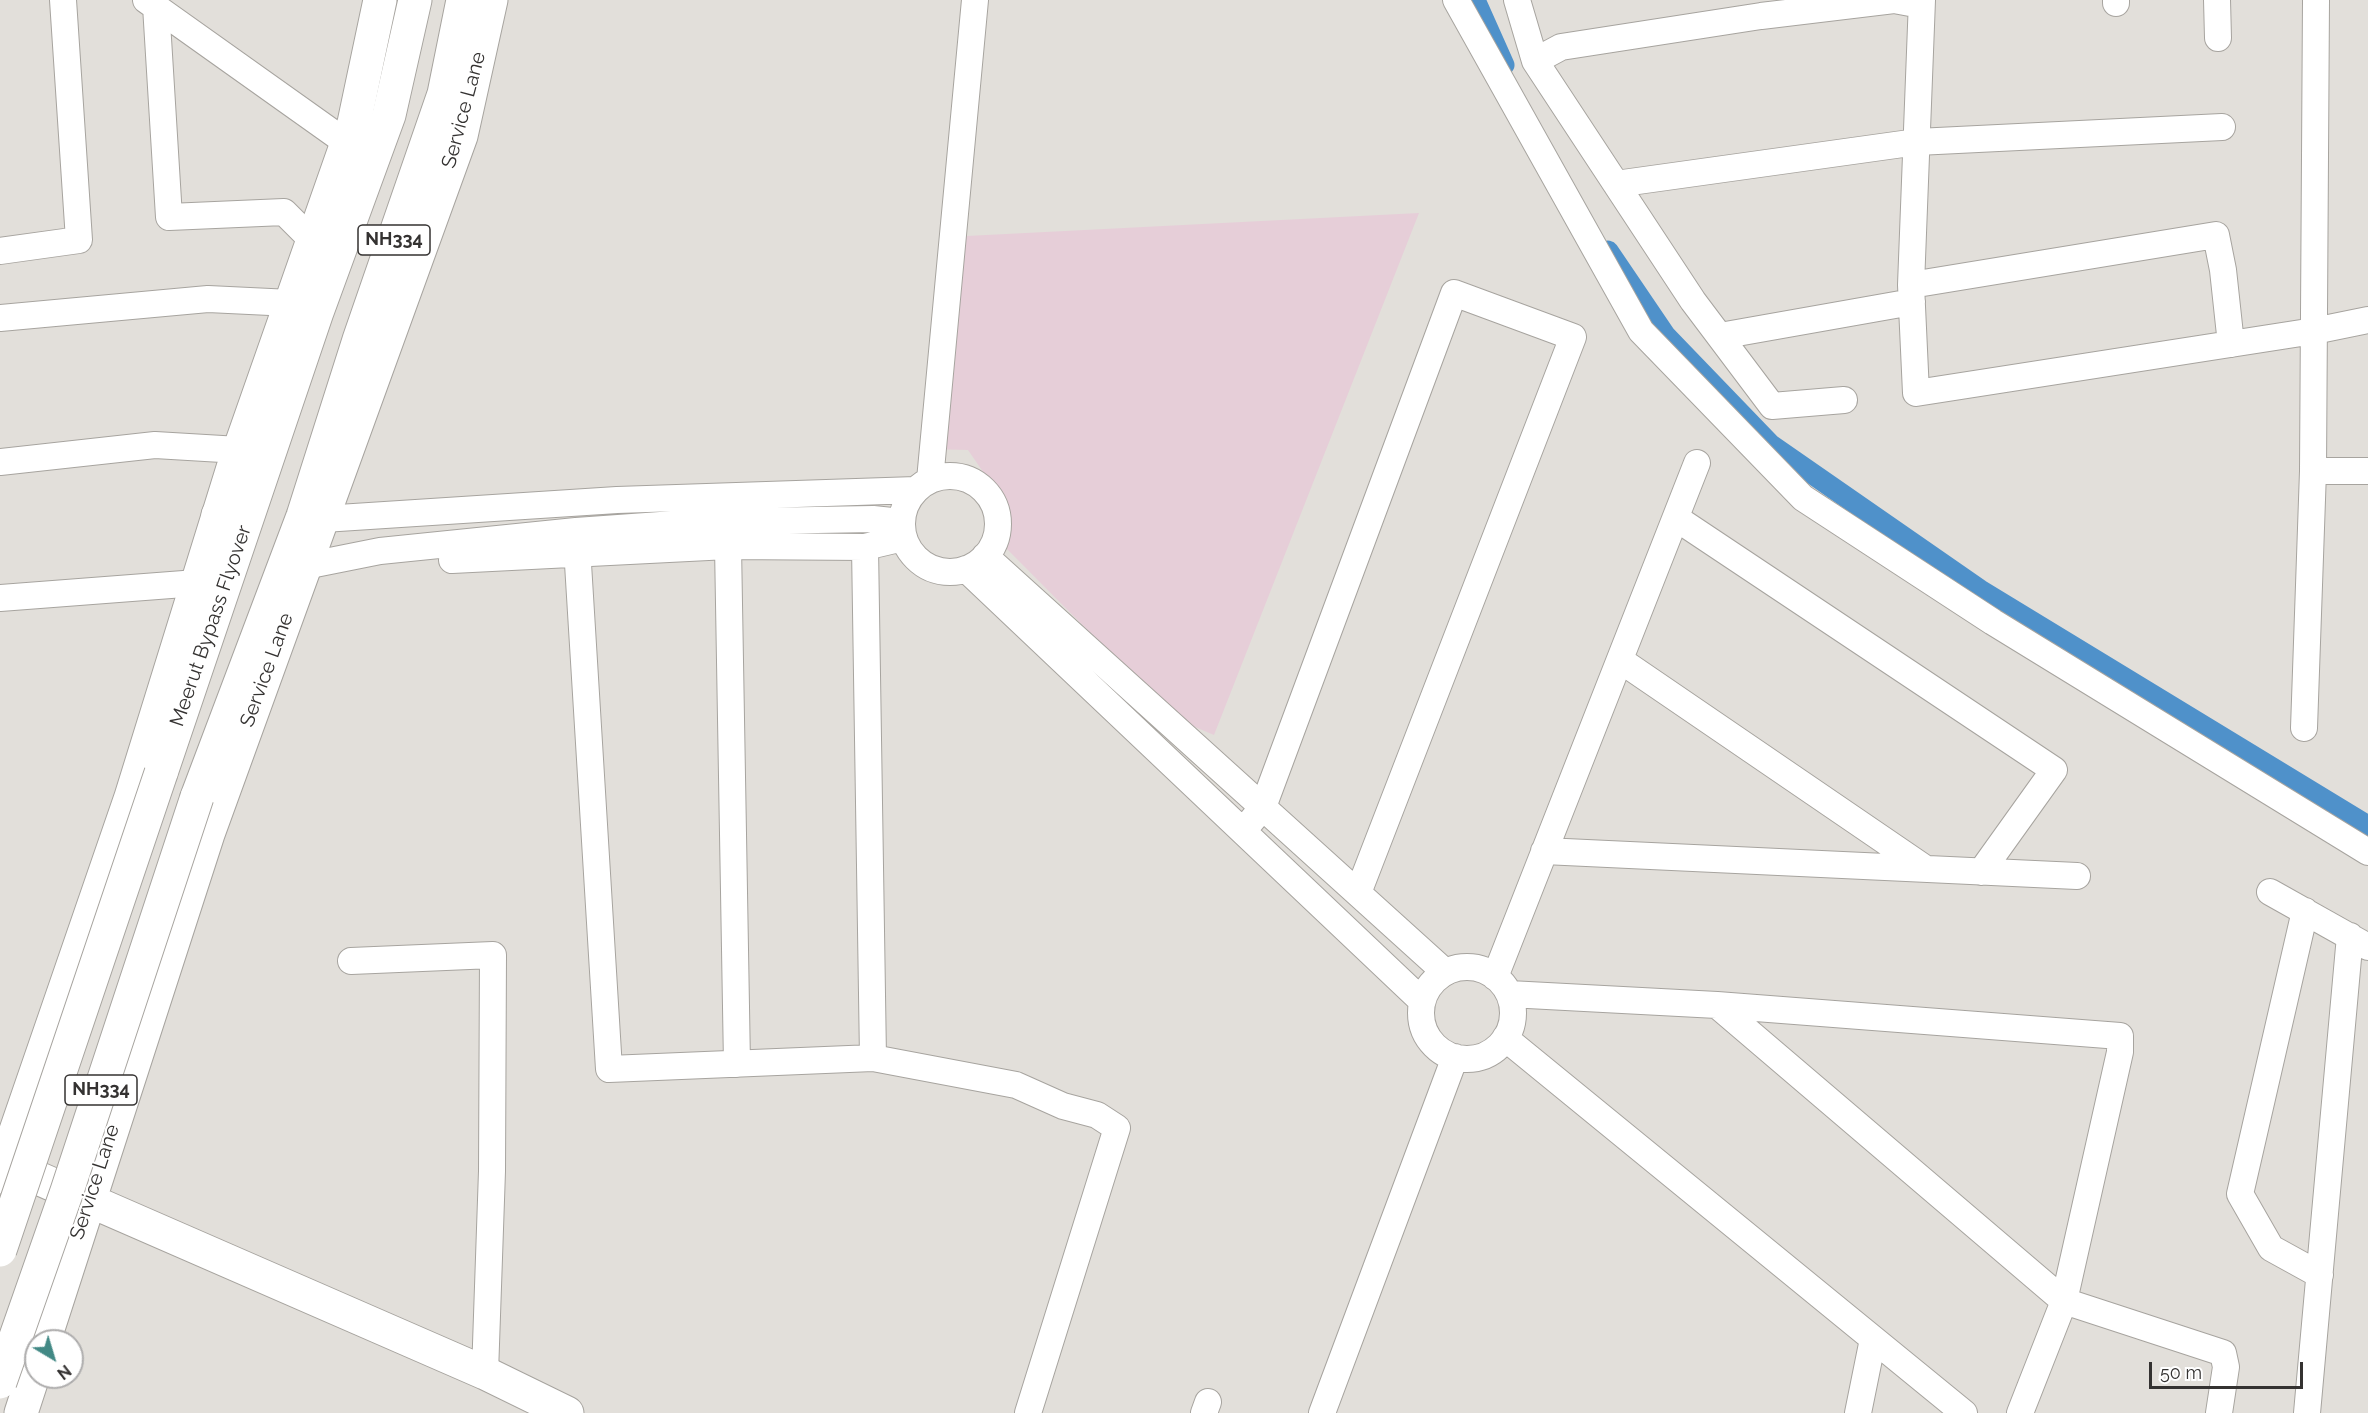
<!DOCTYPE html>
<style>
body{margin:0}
#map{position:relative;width:2368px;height:1413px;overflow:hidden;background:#e2dfda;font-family:Raleway,sans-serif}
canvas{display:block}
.north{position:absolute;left:24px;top:1329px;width:60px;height:60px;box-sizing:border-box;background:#fff;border:2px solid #aeadad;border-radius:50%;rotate:142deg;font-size:16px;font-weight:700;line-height:24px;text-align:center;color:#343231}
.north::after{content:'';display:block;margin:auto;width:21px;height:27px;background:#428985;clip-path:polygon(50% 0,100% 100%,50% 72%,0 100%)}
.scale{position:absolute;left:2149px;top:1362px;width:154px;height:27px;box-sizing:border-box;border:3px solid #343231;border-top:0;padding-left:8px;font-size:18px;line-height:21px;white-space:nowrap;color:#343231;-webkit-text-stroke:4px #fff;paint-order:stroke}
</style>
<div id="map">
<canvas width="2368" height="1413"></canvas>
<div class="north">N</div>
<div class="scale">50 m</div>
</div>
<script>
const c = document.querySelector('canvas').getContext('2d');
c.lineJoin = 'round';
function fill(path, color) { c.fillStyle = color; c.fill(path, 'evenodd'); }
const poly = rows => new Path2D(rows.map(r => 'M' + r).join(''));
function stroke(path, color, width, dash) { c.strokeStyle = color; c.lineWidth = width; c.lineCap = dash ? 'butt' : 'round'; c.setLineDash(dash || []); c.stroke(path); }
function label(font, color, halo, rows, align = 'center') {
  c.font = font + ' Raleway,sans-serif'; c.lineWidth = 4.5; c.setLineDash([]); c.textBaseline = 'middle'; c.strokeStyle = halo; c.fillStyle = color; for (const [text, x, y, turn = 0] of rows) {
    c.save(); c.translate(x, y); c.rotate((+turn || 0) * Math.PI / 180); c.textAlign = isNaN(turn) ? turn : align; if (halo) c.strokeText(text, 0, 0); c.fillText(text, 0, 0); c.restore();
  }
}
fill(poly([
 [1419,213,1214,735,1176,719,996,538,998,524,990,482,968,450,929,449,947,237]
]), '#e6ced8');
stroke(poly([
 [1475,0,1504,65],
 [1608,251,1665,335,1771,445,1980,590,2368,826]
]), '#4f91ca', 21);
const street = poly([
 [146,0,347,143],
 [1456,0,1641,331,1803,498,1993,622,2368,852],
 [1517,0,1535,61,1693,301,1772,406,1844,400],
 [2217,0,2218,38],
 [2116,3,2116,0],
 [156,6,169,217,284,212,313,241],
 [1535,61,1561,47,1761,16,1894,0,1921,5],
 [1616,184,1917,142,2222,127],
 [0,251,79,240,63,0],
 [1911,285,1922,0],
 [0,318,208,299,291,303],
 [1720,336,1912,302],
 [2231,344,2223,270,2216,235,1911,285,1916,393,2314,331,2368,320],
 [0,462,155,445,239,450],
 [2313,471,2368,471],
 '902 524a48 48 0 1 1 96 0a48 48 0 1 1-96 0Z',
 [930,480,975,0],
 [305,517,323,519,617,500,916,490],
 [1676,518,2054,770,1981,872],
 [576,531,609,1069,873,1058,1016,1085,1063,1106,1097,1115,1117,1128,1028,1413],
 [728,546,737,1064],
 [865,547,873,1058],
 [985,556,1445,972],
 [452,560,728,546,865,547,903,538],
 [290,562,305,566,380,551,576,531,703,522,873,519,901,522],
 [966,569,1422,1001],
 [0,598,197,583],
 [1620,660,1926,869],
 [2304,728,2313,471,2316,0],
 [1243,831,1263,807,1454,293,1573,337,1358,893],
 [1544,851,2077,876],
 [2270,892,2368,947],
 [2305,911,2240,1194,2271,1248,2320,1275],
 [351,961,493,955,492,1171,485,1373],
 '1421 1013a46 46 0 1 1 92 0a46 46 0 1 1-92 0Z',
 [1495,977,1697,463],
 [1509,994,1717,1005,2120,1036,2120,1052,2064,1301,2020,1413],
 [1717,1005,2064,1301,2223,1353,2226,1367,2219,1413],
 [1505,1038,1964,1413],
 [1204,1413,1208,1402],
 [1322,1413,1455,1057],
 [1858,1413,1873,1339],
 [2307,1413,2350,936]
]);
const secondary = poly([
 [1,1162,485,1373,567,1413],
 [0,1177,131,797,233,468,354,123,380,0],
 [44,1341,208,834,461,136,491,0],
 [21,1413,36,1367]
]);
const highway = poly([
 [218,515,245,524],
 [161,773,317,312,389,115,415,0],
 [197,797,303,516,359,340,444,94,463,0]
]);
stroke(street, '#a7a49f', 28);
stroke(secondary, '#a7a49f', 35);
stroke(highway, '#a7a49f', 35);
stroke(street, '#fff', 26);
stroke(secondary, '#fff', 33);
stroke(highway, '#fff', 33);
const highwayBridge = poly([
 [0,1250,161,773],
 [0,1382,67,1191,197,797]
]);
stroke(highwayBridge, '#a7a49f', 35, []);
stroke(highwayBridge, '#fff', 33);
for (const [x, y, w] of [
 [394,240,72],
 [101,1090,72]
]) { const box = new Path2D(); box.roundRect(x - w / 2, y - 15, w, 30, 4.5); c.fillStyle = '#fff'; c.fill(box); stroke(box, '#343231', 1.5); }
label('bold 18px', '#343231', null, [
 ["NH334",394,240],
 ["NH334",101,1090]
]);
label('20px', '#343231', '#fff', [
 ["Service Lane",464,110,-75],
 ["Meerut Bypass Flyover",211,626,-71],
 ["Service Lane",267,670,-70],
 ["Service Lane",95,1182,-72]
]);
</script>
